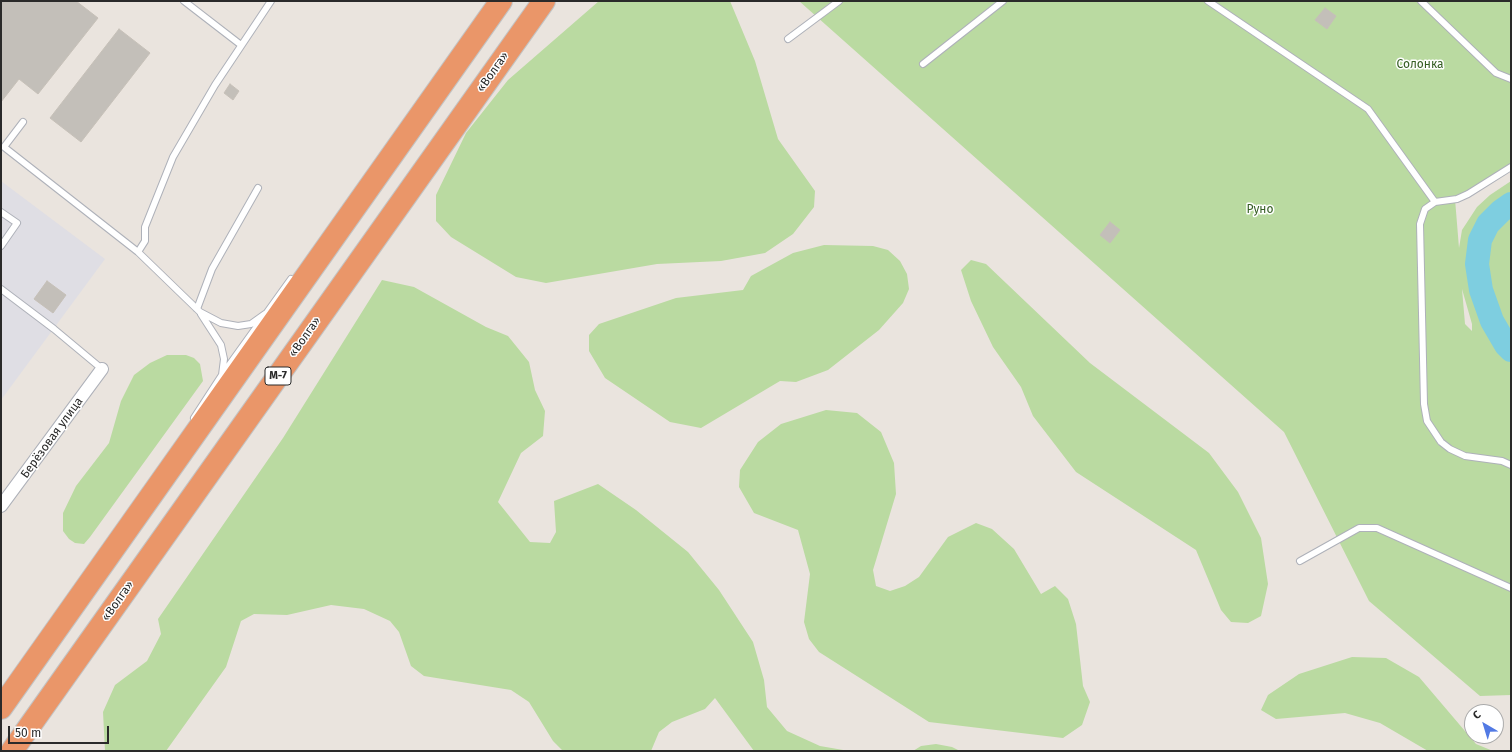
<!DOCTYPE html>
<meta charset="utf-8">
<style>
body{margin:0}
#map{position:relative;width:1512px;height:752px;overflow:hidden;background:#eae4de;font-family:"Fira Sans",sans-serif}
canvas{display:block}
.frame{position:absolute;inset:0;border:2px solid #2a2a2a;pointer-events:none}
.north{position:absolute;left:1464px;top:704px;width:40px;height:40px;box-sizing:border-box;background:#fff;border:1px solid #aaa;border-radius:50%;rotate:322deg;font-size:11px;font-weight:700;line-height:16px;text-align:center;color:#2a2a2a}
.north::after{content:'';display:block;margin:auto;width:14px;height:18px;background:#527ae4;clip-path:polygon(50% 0,100% 100%,50% 72%,0 100%)}
.scale{position:absolute;left:8px;top:726px;width:101px;height:18px;box-sizing:border-box;border:2px solid #2a2a2a;border-top:0;padding-left:5px;font-size:12px;line-height:14px;white-space:nowrap;color:#2a2a2a;-webkit-text-stroke:3px #fff;paint-order:stroke}
</style>
<div id="map">
<canvas width="1512" height="752"></canvas>
<div class="frame"></div>
<div class="north">С</div>
<div class="scale">50 m</div>
</div>
<script>
const c = document.querySelector('canvas').getContext('2d');
c.lineJoin = 'round';
function fill(path, color) { c.fillStyle = color; c.fill(path, 'evenodd'); }
const poly = rows => new Path2D(rows.map(r => 'M' + r).join(''));
function stroke(path, color, width, dash) { c.strokeStyle = color; c.lineWidth = width; c.lineCap = dash ? 'butt' : 'round'; c.setLineDash(dash || []); c.stroke(path); }
function label(font, color, halo, rows, align = 'center') {
  c.font = font + ' "Fira Sans",sans-serif'; c.lineWidth = 3; c.setLineDash([]); c.textBaseline = 'middle'; c.strokeStyle = halo; c.fillStyle = color; for (const [text, x, y, turn = 0] of rows) {
    c.save(); c.translate(x, y); c.rotate((+turn || 0) * Math.PI / 180); c.textAlign = isNaN(turn) ? turn : align; if (halo) c.strokeText(text, 0, 0); c.fillText(text, 0, 0); c.restore();
  }
}
fill(poly([
 [1,181,105,259,1,400]
]), '#dfdee4');
fill(poly([
 [599,1,730,1,755,61,778,139,815,191,814,207,793,234,765,253,721,261,657,264,546,283,516,277,451,237,436,221,436,195,466,133,508,80],
 [799,1,1511,1,1511,171,1455,199,1459,248,1462,230,1477,207,1490,195,1511,181,1511,695,1480,696,1369,601,1284,432],
 [1462,289,1472,324,1472,331,1465,324],
 [824,245,873,246,888,250,900,261,907,274,909,289,903,303,879,330,828,370,796,382,780,381,701,428,670,422,605,378,589,351,589,335,599,324,676,298,743,290,751,276,793,253],
 [971,260,986,264,1090,363,1209,453,1238,492,1261,538,1268,584,1261,616,1248,623,1231,622,1221,610,1196,550,1076,472,1033,416,1021,387,993,347,971,301,961,270],
 [382,280,414,287,486,327,508,336,529,362,535,390,545,411,543,436,521,453,498,502,530,542,550,543,556,532,554,501,598,484,636,510,688,552,719,590,753,642,764,680,767,707,787,731,820,746,849,751,754,751,715,698,705,709,672,722,659,732,651,751,563,751,553,741,529,702,511,690,424,676,411,666,399,632,390,621,364,609,331,605,287,615,254,614,241,621,226,667,166,751,105,751,103,712,115,685,147,661,161,634,158,619,283,438],
 [167,355,186,355,194,358,200,364,203,381,90,537,84,544,75,543,69,539,63,531,63,513,76,486,109,443,121,401,134,375,150,363],
 [826,410,857,413,881,432,894,463,896,494,873,570,876,586,890,591,905,586,919,577,948,537,976,523,992,529,1014,549,1041,594,1055,586,1068,599,1076,624,1083,686,1090,702,1082,725,1063,738,929,722,819,652,809,639,804,622,810,574,798,530,754,513,739,487,740,470,758,442,781,424],
 [1352,657,1386,658,1419,677,1476,744,1493,751,1428,751,1380,723,1345,713,1276,719,1261,710,1268,695,1299,674],
 [936,744,952,747,960,751,913,751,921,746]
]), '#badaa1');
stroke(poly([
 [1511,204,1501,211,1488,224,1480,240,1477,264,1481,290,1492,321,1506,345,1511,350]
]), '#7ecee0', 24);
const building = poly([
 [1,1,76,1,98,18,38,94,19,79,1,102,1,1],
 [1325,8,1336,16,1327,29,1315,20,1325,8],
 [119,29,150,53,81,142,50,118,119,29],
 [230,84,239,91,233,100,224,93,230,84],
 [1110,222,1120,230,1110,243,1100,235,1110,222],
 [47,281,66,295,53,313,34,299,47,281]
]);
fill(building, '#c3bfb9');
stroke(building, '#c6c0b8', 1);
const lane = poly([
 [184,1,241,45],
 [1208,1,1368,109,1435,202],
 [1421,1,1496,73,1511,79],
 [788,39,839,1],
 [923,64,1003,1],
 [23,122,4,147,138,252,200,312,221,323,238,326,251,324,265,314],
 [1511,167,1468,194,1457,199,1435,202,1425,209,1420,224,1424,404,1427,421,1441,442,1450,449,1465,456,1502,461,1511,465],
 [1,212,17,223,1,246],
 [138,252,145,241,145,227,173,157,215,85,271,1],
 [1,289,54,329,102,369],
 [197,309,212,269,258,188],
 [222,375,291,279],
 [194,418,222,375,224,359,221,345,201,314],
 [1300,561,1359,528,1377,528,1511,588]
]);
const street = poly([
 [1,506,102,369]
]);
const highway = poly([
 [1,708,501,1],
 [12,751,544,1]
]);
stroke(lane, '#aeb1b9', 8);
stroke(street, '#aeb1b9', 14);
stroke(highway, '#c3c3c3', 24);
stroke(lane, '#fff', 6);
stroke(street, '#fff', 12);
stroke(highway, '#ea9669', 22);
for (const [x, y, w] of [
 [278,376,26]
]) { const box = new Path2D(); box.roundRect(x - w / 2, y - 9, w, 18, 3); c.fillStyle = '#fff'; c.fill(box); stroke(box, '#2a2a2a', 1); }
label('bold 11px', '#2a2a2a', null, [
 ["М-7",278,376]
]);
label('12px', '#355e23', '#fff', [
 ["Солонка",1420,65],
 ["Руно",1260,210]
]);
label('12px', '#2a2a2a', '#fff', [
 ["«Волга»",493,72,-55],
 ["«Волга»",305,337,-55],
 ["Берёзовая улица",52,438,-54],
 ["«Волга»",118,601,-55]
]);
</script>
